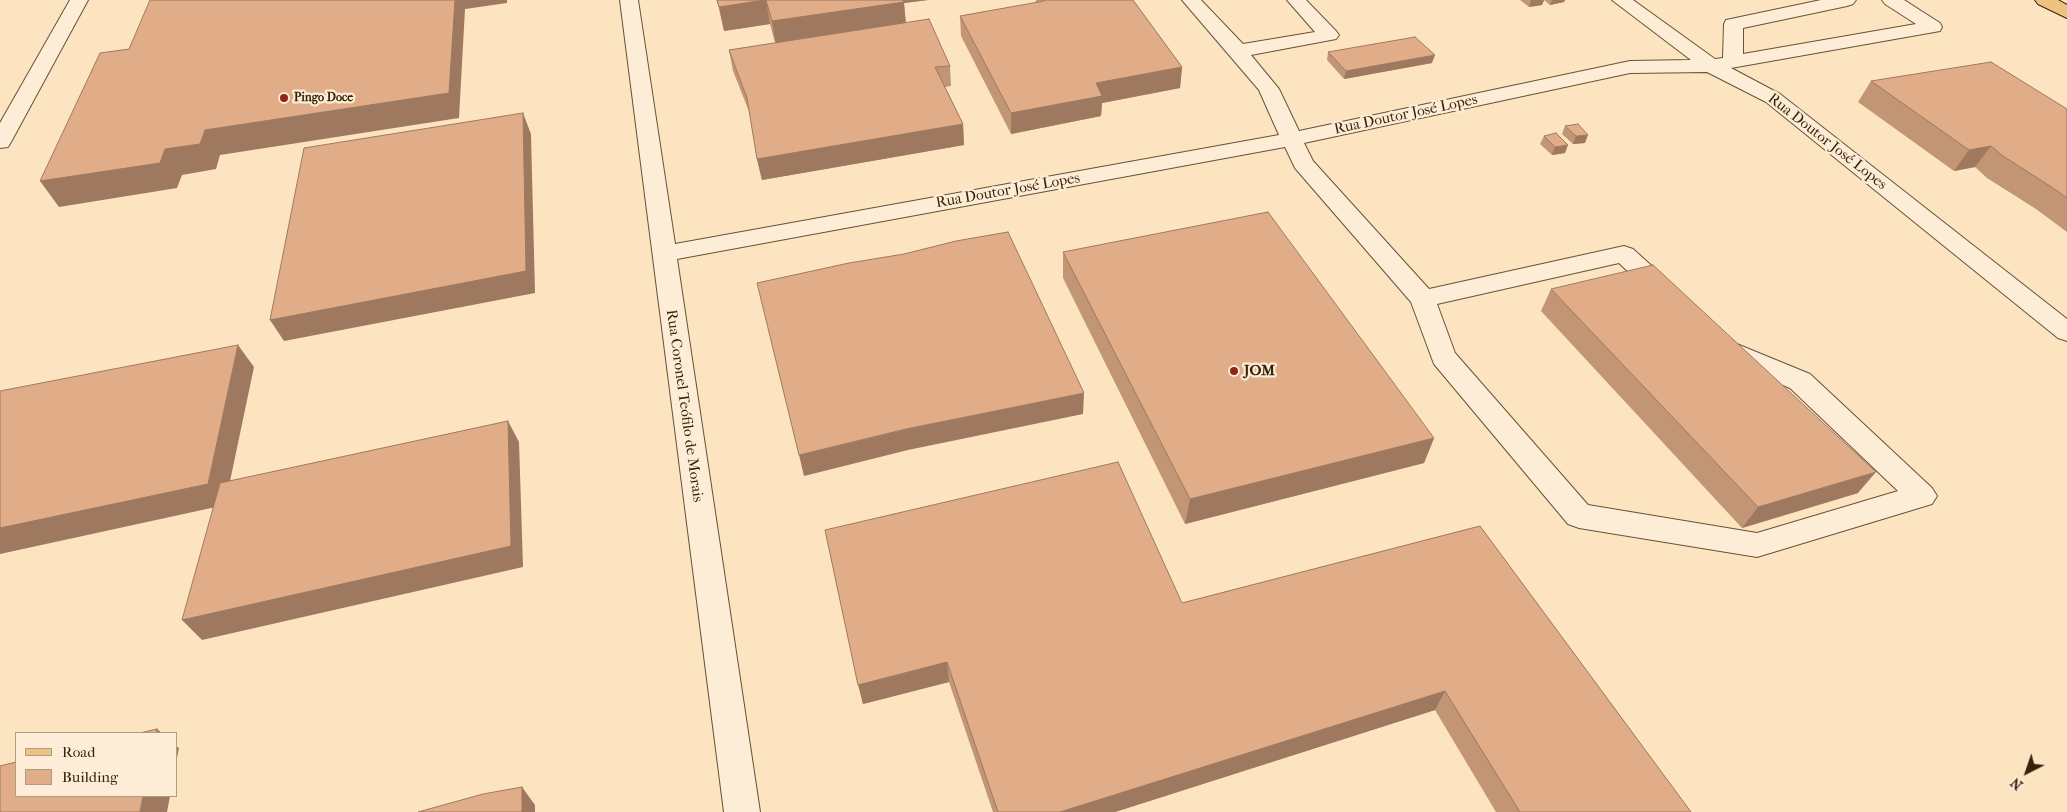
<!DOCTYPE html>
<meta charset="utf-8">
<style>
body{margin:0}
#map{position:relative;width:2067px;height:812px;overflow:hidden;background:#fce4c1;font-family:"IM FELL French Canon",serif}
canvas{display:block}
.legend{position:absolute;left:15px;top:732px;width:162px;height:65px;box-sizing:border-box;background:#fdedd7;border:1px solid #ae9c85;margin:0;padding:6px 9px;list-style:none;font-size:15px;color:#372209}
.legend li{display:flex;align-items:center;gap:10px;height:25px}
.legend b{width:25px;border:1px solid #ae9c85}
.north{position:absolute;left:2002px;top:747px;width:50px;height:50px;-webkit-text-stroke:4px #fdedd7;paint-order:stroke;rotate:221deg;font-size:14px;font-weight:700;line-height:20px;text-align:center;color:#372209}
.north::after{content:'';display:block;margin:auto;width:18px;height:22px;background:#372209;clip-path:polygon(50% 0,100% 100%,50% 72%,0 100%)}
</style>
<div id="map">
<canvas width="2067" height="812"></canvas>
<ul class="legend">
<li><b style="height:6px;background:#eec280"></b>Road</li>
<li><b style="height:14px;background:#e1ad88"></b>Building</li>
</ul>
<div class="north">N</div>
</div>
<script>
const c = document.querySelector('canvas').getContext('2d');
c.lineJoin = 'round';
const poly = rows => new Path2D(rows.map(r => 'M' + r).join(''));
function stroke(path, color, width, dash) { c.strokeStyle = color; c.lineWidth = width; c.lineCap = dash ? 'butt' : 'round'; c.setLineDash(dash || []); c.stroke(path); }
function fill(path, color) { c.fillStyle = color; c.fill(path, 'evenodd'); }
function label(font, color, halo, rows, align = 'center') {
  c.font = font + ' "IM FELL French Canon",serif'; c.lineWidth = 4.5; c.setLineDash([]); c.textBaseline = 'middle'; c.strokeStyle = halo; c.fillStyle = color; for (const [text, x, y, turn = 0] of rows) {
    c.save(); c.translate(x, y); c.rotate((+turn || 0) * Math.PI / 180); c.textAlign = isNaN(turn) ? turn : align; if (halo) c.strokeText(text, 0, 0); c.fillText(text, 0, 0); c.restore();
  }
}
const minor = poly([
 [70,0,88,0,11,142,8,147,0,148,0,123,70,0],
 [620,0,638,0,675,244,1279,135,1259,90,1182,0,1201,0,1243,44,1315,32,1287,0,1306,0,1336,31,1339,35,1336,39,1251,55,1279,89,1299,131,1630,61,1691,60,1612,0,1633,0,1715,59,1723,58,1724,24,1726,20,1821,0,1856,0,1853,4,1847,6,1743,28,1743,54,1916,24,1885,4,1882,0,1904,0,1940,23,1942,27,1940,31,1731,68,1780,94,2067,319,2067,341,2058,338,1766,102,1707,72,1630,73,1304,143,1313,161,1429,289,1624,246,1633,249,1675,287,1678,293,1675,299,1666,301,1657,299,1619,263,1437,304,1455,353,1588,505,1757,533,1898,491,1790,388,1722,360,1714,349,1718,343,1727,340,1810,374,1932,488,1937,496,1932,504,1757,557,1579,528,1568,524,1434,364,1411,302,1295,168,1285,147,677,259,760,812,724,812,620,0]
]);
const major = poly([
 [2035,0,2058,0,2067,5,2067,18,2038,4,2035,0]
]);
stroke(minor, '#685237', 2);
stroke(major, '#372209', 2);
fill(minor, '#fdedd7');
fill(major, '#eec280');
fill(poly([
 [717,0,928,0,904,3,906,23,950,66,951,86,945,87,963,124,964,145,762,180,757,159,750,114,733,71,729,50,775,43,770,24,724,31],
 [1036,0,1133,0,1182,67,1180,88,1102,103,1101,116,1011,134,961,36,960,16,1036,3],
 [1520,0,1565,0,1564,2,1550,5,1544,0,1542,5,1529,7],
 [1328,52,1432,63,1344,79,1327,60],
 [1871,81,2067,109,2067,232,2036,209,1987,178,1975,167,1954,171,1858,102],
 [1565,126,1585,143,1573,144,1562,134],
 [1544,136,1565,153,1552,155,1540,144],
 [1063,252,1434,438,1424,463,1185,524,1063,278],
 [1551,289,1858,493,1742,528,1541,311],
 [1480,526,1691,812,1496,812,1435,710,1115,812,993,812,949,682,863,704,825,530,1182,603]
]), '#c29575');
fill(poly([
 [455,0,507,0,507,3,465,9,459,118,220,155,216,169,182,175,177,188,59,207,40,181,165,149],
 [766,0,770,24,724,31,719,7],
 [896,0,928,0,904,3,906,26,776,45,772,21],
 [1531,0,1544,0,1542,5,1529,7],
 [1552,0,1565,0,1564,2,1550,5],
 [1435,55,1432,63,1344,79,1346,71],
 [1182,67,1180,88,1102,103,1101,116,1011,134,1011,113,1096,83],
 [523,113,531,134,535,293,284,341,270,320],
 [963,124,964,145,762,180,757,159],
 [1588,135,1585,143,1573,144,1576,136],
 [1568,145,1565,153,1552,155,1555,147],
 [1991,146,1975,167,1954,171,1969,150],
 [238,345,254,367,225,505,0,554,0,528],
 [1084,393,1083,414,908,450,804,476,799,455,906,429],
 [508,421,519,442,523,567,202,640,182,620],
 [1434,438,1424,463,1185,524,1190,499],
 [1876,472,1858,493,1742,528,1758,507],
 [947,662,949,682,863,704,858,685],
 [1445,691,1435,710,1115,812,1060,812],
 [157,729,162,733,156,733],
 [176,746,179,748,176,763],
 [522,787,535,805,535,812,522,812],
 [143,796,170,796,167,812,140,812]
]), '#9e795f');
const building = poly([
 [150,0,455,0,449,93,205,130,200,144,165,149,160,163,40,181,100,53,129,49,150,0],
 [717,0,765,0,719,7,717,0],
 [766,0,903,0,904,2,772,21,766,0],
 [1044,0,1133,0,1182,67,1096,83,1102,96,1011,113,960,16,1044,1,1044,0],
 [929,19,950,66,935,67,963,124,757,159,747,98,729,50,929,19],
 [1415,37,1435,55,1346,71,1328,52,1415,37],
 [1991,62,2067,109,2067,198,2053,188,2003,156,1991,146,1969,150,1871,81,1991,62],
 [523,113,526,271,270,320,304,148,523,113],
 [1578,124,1588,135,1576,136,1565,126,1578,124],
 [1556,133,1568,145,1555,147,1544,136,1556,133],
 [1268,212,1434,438,1190,499,1063,252,1268,212],
 [1008,232,1084,393,906,429,799,455,757,283,849,263,904,254,956,241,1008,232],
 [1653,265,1876,472,1758,507,1551,289,1653,265],
 [238,345,208,484,0,528,0,391,238,345],
 [508,421,511,546,182,620,220,483,508,421],
 [1118,462,1182,603,1480,526,1691,812,1520,812,1445,691,1060,812,998,812,947,662,858,685,825,530,1118,462],
 [157,729,156,733,140,733,157,729],
 [16,762,16,796,143,796,140,812,0,812,0,766,16,762],
 [522,787,522,812,418,812,483,794,522,787]
]);
fill(building, '#e1ad88');
stroke(building, '#9e795f', 1);
for (const [x, y, r, color] of [
 [284,98,5,"#8f2418"],
 [1234,371,5,"#8f2418"]
]) { const dot = new Path2D(); dot.arc(x, y, r, 0, 2 * Math.PI); c.fillStyle = color; c.fill(dot); stroke(dot, '#fdedd7', 2); }
label('bold 12px', '#372209', '#fdedd7', [
 ["Pingo Doce",294,98]
], 'left');
label('15px', '#372209', '#fdedd7', [
 ["Rua Doutor José Lopes",1406,115,-12],
 ["Rua Doutor José Lopes",1827,142,38],
 ["Rua Doutor José Lopes",1008,191,-10],
 ["Rua Coronel Teófilo de Morais",684,406,82]
]);
label('bold 15px', '#372209', '#fdedd7', [
 ["JOM",1244,371]
], 'left');
</script>
